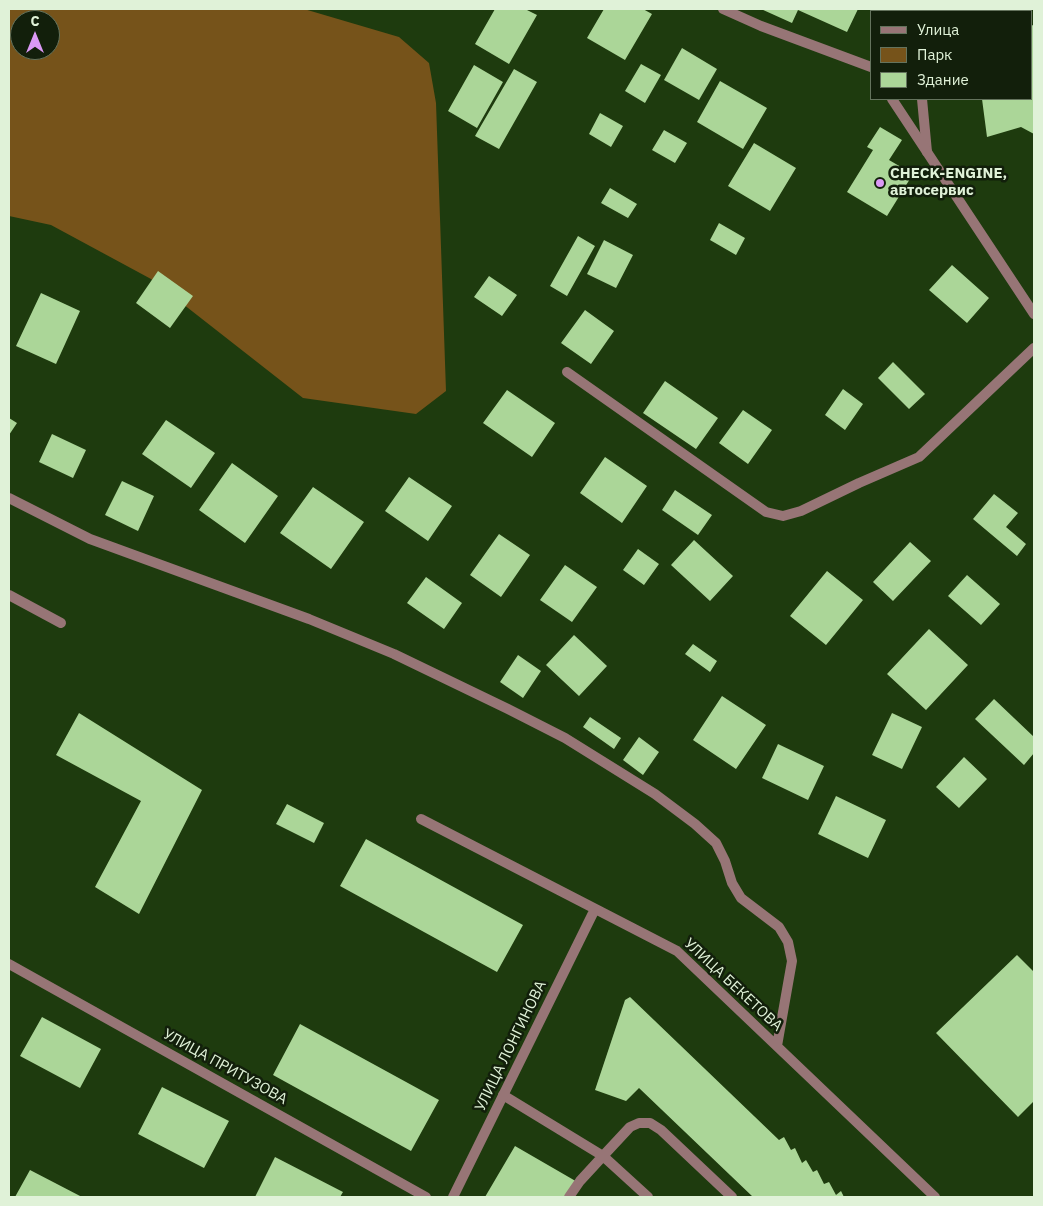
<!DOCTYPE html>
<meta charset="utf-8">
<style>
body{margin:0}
#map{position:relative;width:1043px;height:1206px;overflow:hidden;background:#1e3b0e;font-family:"IBM Plex Sans",sans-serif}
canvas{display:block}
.frame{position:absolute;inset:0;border:10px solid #e0f2d8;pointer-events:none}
.legend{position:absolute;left:870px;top:10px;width:162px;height:90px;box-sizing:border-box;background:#121f0b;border:1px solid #64735d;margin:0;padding:6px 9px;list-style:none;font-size:15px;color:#e0f2d8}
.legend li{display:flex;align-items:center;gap:10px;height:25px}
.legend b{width:25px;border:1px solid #64735d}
.north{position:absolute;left:10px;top:10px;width:50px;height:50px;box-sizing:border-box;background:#121f0b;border:1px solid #64735d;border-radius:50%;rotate:0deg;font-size:14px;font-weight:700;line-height:20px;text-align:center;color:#e0f2d8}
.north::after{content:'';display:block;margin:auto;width:18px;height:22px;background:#db99f5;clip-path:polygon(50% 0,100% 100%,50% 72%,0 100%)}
</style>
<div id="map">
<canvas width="1043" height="1206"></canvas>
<div class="frame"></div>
<ul class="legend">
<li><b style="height:6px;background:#977576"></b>Улица</li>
<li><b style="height:14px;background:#76531a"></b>Парк</li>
<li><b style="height:14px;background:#abd698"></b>Здание</li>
</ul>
<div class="north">С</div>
</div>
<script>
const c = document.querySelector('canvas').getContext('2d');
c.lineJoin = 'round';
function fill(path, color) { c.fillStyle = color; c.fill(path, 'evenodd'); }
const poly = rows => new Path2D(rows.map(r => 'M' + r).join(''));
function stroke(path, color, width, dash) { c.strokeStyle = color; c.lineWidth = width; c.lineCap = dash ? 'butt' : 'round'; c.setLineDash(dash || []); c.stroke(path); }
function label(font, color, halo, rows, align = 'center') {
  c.font = font + ' "IBM Plex Sans",sans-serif'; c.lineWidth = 5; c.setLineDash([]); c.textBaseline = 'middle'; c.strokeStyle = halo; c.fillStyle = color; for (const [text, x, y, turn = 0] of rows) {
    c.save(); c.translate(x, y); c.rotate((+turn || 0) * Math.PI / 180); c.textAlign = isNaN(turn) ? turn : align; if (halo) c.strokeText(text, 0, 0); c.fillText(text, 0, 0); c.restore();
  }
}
fill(poly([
 [9,9,304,9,399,37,429,63,436,103,446,391,416,414,303,398,151,279,51,225,9,216],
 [20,20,50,20,50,50,20,50]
]), '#76531a');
fill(poly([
 [495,9,525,9,537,15,509,64,475,44],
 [604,9,643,9,652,14,625,60,587,38],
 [761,9,858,9,847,32,798,10,792,23],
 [972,9,997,9,1003,11,972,11],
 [1032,25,1034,26,1034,134,1021,127,987,137,982,99,1032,99],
 [682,48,717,69,699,100,664,80],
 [641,64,661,75,645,103,625,91],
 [474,65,503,82,477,128,448,111],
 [514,69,537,82,499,149,475,136],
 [720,81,767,108,743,149,697,122],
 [600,113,623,126,611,147,589,134],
 [880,127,902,140,889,160,913,174,887,216,847,192,873,150,867,147],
 [664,130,687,143,675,163,652,150],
 [754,143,796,168,770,211,728,186],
 [610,188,637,204,628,218,601,203],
 [719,223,745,238,736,255,710,240],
 [578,236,595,246,567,296,550,286],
 [604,240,633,255,616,288,587,274],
 [952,265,989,298,967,323,929,290],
 [158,271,193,296,170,328,136,303],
 [489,276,517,295,502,316,474,297],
 [41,293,80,311,56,364,16,346],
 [585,310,614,331,591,364,561,343],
 [893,362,925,394,909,409,878,378],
 [665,381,718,418,696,449,643,413],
 [843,389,863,404,845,430,825,415],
 [507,390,555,423,532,457,483,423],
 [743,410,772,430,748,464,719,443],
 [9,418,17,423,9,435],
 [166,420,215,453,191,488,142,454],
 [52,434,86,450,73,478,39,462],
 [605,457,647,486,622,523,580,493],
 [232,463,278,496,245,543,199,510],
 [409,477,452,506,428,541,385,511],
 [122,481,154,496,138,531,105,515],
 [313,487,364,522,331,569,280,533],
 [675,490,712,515,698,535,662,510],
 [994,494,1018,513,1006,527,1026,544,1017,556,973,519],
 [499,534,530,555,501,597,470,575],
 [694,540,733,576,710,601,671,565],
 [910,542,931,561,893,601,873,582],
 [638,549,659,564,644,585,623,570],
 [565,565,597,587,572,622,540,600],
 [827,571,863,600,826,645,790,616],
 [967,575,1000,604,981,625,948,596],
 [426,577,462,603,444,629,407,603],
 [929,629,968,665,926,710,887,674],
 [574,635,607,666,579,696,546,665],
 [693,644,717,661,710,672,685,654],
 [518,655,541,671,523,698,500,682],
 [722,696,766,725,736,769,693,740],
 [994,699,1034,737,1034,753,1024,765,975,719],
 [79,713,202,790,139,914,95,887,141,801,56,755],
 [892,713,922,727,902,769,872,755],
 [590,717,621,738,614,749,583,727],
 [639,737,659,752,643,775,623,760],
 [778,744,824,766,808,800,762,778],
 [964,757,987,779,959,808,936,787],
 [836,796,886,820,868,858,818,834],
 [287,804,324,823,314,843,276,824],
 [366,839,523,925,497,972,340,886],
 [1017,955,1034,972,1034,1101,1018,1117,936,1033],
 [630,997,779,1140,784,1137,791,1150,795,1148,802,1163,806,1160,813,1172,817,1170,824,1184,829,1182,836,1195,841,1191,844,1197,753,1197,639,1088,626,1101,595,1090,625,1000],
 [42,1017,101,1049,80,1088,20,1056],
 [300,1024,439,1100,411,1151,273,1075],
 [162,1087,229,1121,204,1168,138,1134],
 [515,1146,579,1183,571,1197,485,1197],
 [275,1157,343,1192,340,1197,255,1197],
 [30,1170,82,1197,15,1197]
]), '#abd698');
stroke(poly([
 [933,11,934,9],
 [922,99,927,152],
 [567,372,766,512,783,516,801,511,859,483,919,457,1034,348],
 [503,1095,603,1156,648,1197],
 [569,1197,580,1181,603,1156,630,1127,639,1123,650,1123,661,1130,732,1197]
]), '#977576', 10);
stroke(poly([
 [723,9,761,26,871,67],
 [898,11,899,9],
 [892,99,1034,314],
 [9,498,90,539,309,619,394,654,508,709,565,738,655,794,695,824,716,843,725,861,732,883,741,898,779,927,788,942,792,961,777,1046],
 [9,595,61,623],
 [421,819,677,951,935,1197],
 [9,964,426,1197],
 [453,1197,595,909]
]), '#977576', 10);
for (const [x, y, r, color] of [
 [880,183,5,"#db99f5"]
]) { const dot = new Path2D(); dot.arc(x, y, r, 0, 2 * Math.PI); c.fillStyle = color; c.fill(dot); stroke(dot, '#121f0b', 2); }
label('bold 15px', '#e0f2d8', '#121f0b', [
 ["CHECK-ENGINE,",890,174],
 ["автосервис",890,191]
], 'left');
label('15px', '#e0f2d8', '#121f0b', [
 ["УЛИЦА БЕКЕТОВА",733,985,43],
 ["УЛИЦА ЛОНГИНОВА",511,1046,-64],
 ["УЛИЦА ПРИТУЗОВА",225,1067,29]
]);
</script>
